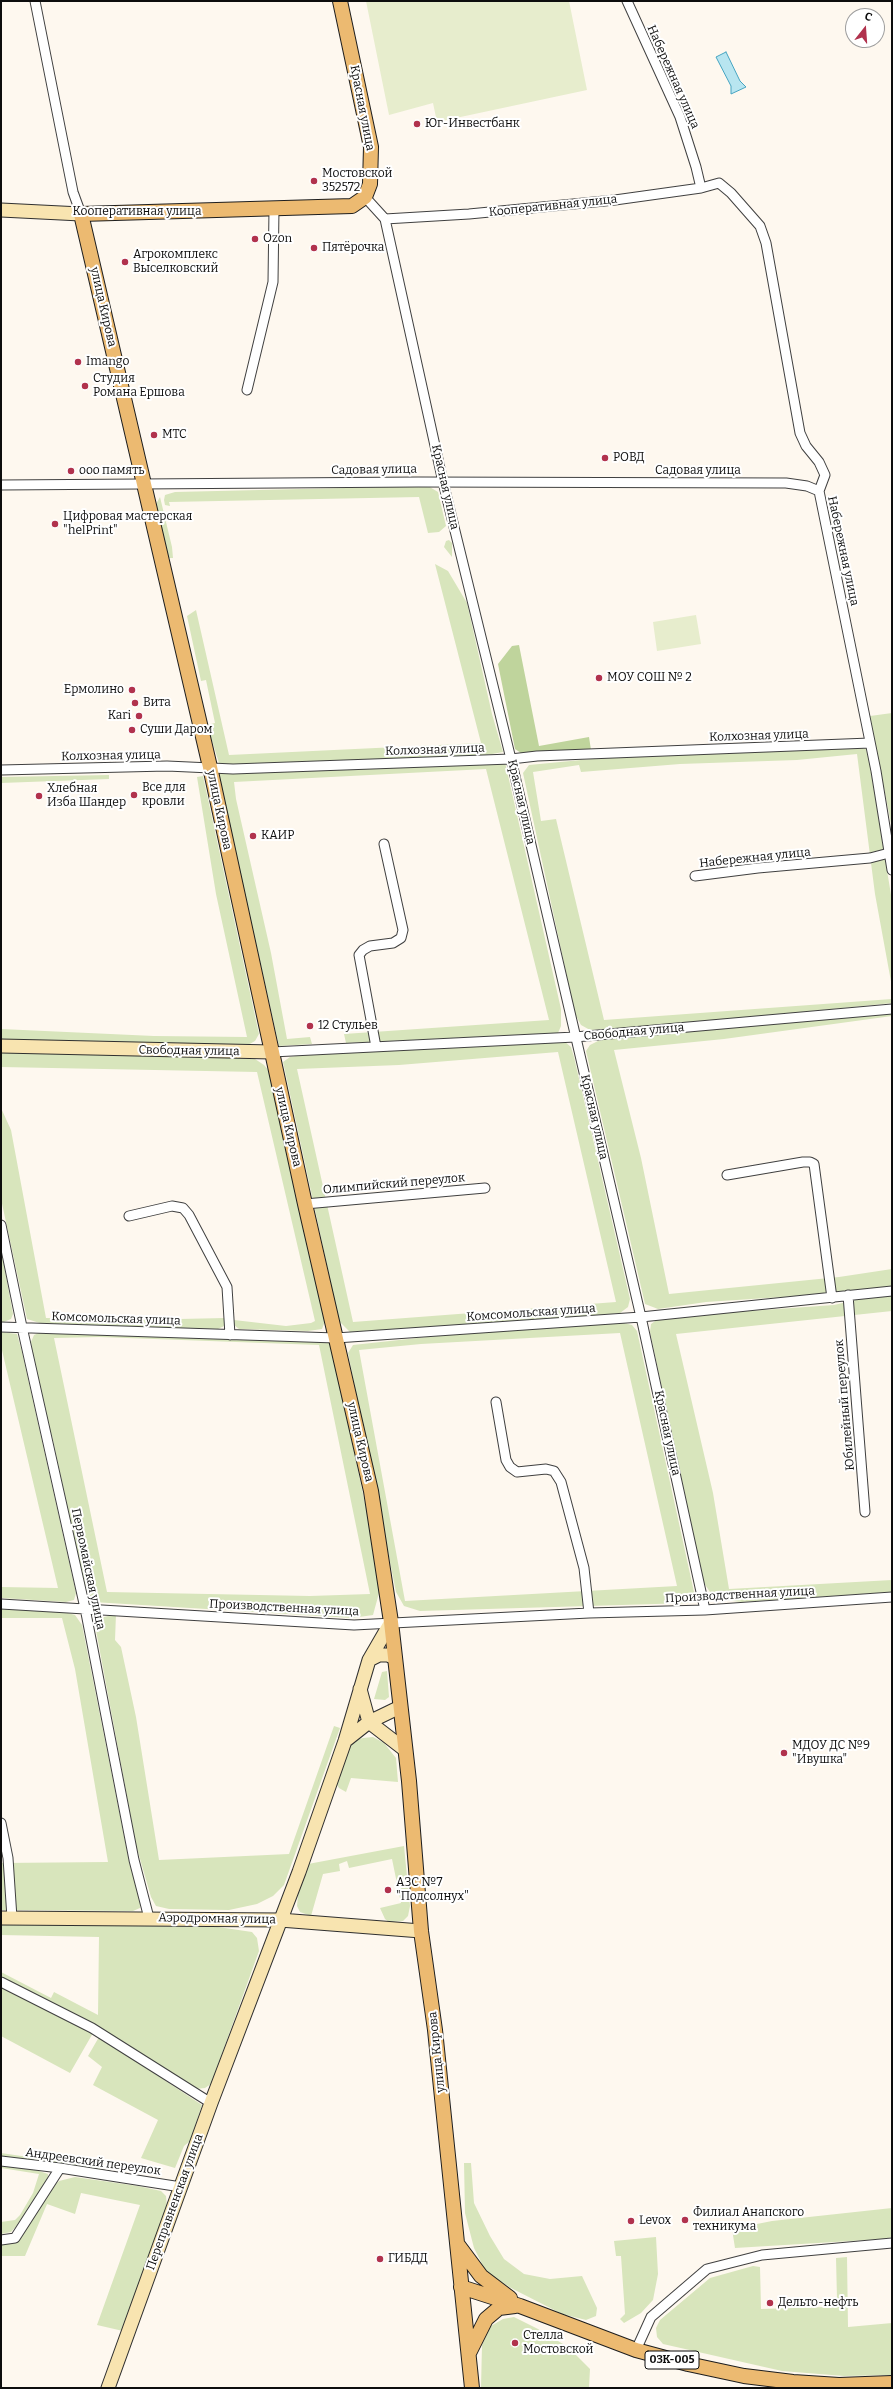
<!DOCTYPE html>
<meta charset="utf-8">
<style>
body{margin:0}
#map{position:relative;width:893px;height:2389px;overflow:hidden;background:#fef8ef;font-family:Bitter,serif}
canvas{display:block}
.frame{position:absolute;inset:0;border:2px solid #0d0d0d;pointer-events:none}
.north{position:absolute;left:845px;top:8px;width:40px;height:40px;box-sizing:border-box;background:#fff;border:1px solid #9e9e9e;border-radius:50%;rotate:17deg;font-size:11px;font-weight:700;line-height:16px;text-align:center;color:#0d0d0d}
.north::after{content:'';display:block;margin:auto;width:14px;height:18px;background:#b1324d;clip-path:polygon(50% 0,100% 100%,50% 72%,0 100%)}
</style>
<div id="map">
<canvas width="893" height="2389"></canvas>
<div class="frame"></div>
<div class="north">С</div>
</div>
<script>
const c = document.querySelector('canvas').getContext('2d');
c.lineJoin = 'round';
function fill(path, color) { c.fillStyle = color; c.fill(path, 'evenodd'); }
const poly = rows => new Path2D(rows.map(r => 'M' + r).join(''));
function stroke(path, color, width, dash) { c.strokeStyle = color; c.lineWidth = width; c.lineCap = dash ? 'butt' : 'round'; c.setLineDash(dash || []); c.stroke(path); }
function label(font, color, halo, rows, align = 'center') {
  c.font = font + ' Bitter,serif'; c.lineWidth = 4; c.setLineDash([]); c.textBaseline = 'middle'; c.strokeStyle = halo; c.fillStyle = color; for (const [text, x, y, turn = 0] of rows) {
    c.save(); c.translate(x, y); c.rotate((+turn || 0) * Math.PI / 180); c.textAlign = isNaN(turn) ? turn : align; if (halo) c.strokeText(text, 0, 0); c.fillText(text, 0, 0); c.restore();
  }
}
fill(poly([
 [428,486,438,492,446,526,439,532,428,533,419,497,169,502,170,506,165,505,164,500,165,495,175,492],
 [160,497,172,547,173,558,169,558,156,504],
 [449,540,452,543,452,557,444,547,446,541],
 [435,564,448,571,467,603,492,714,503,752,481,756,228,766,219,763,207,725,215,723,206,680,201,681,187,616,196,610,229,755,481,743],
 [892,713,892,829,870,716],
 [860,747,866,749,869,760,892,901,892,987,875,894,857,754,797,760,680,764,581,772,579,765,533,772,541,821,556,819,604,1020,892,999,892,1003,873,1005,700,1022,590,1030,581,1025,575,1014,523,773,529,765,602,758],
 [505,762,561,1009,561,1026,558,1033,346,1043,344,1034,549,1020,486,769,234,782,236,799,271,953,287,1039,310,1037,312,1044,279,1046,218,774],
 [109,775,109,779,1,783,1,777],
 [203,776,259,1034,255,1041,246,1046,1,1040,1,1029,154,1036,247,1037,216,894,197,777],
 [892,1013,892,1016,724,1039,614,1050,641,1158,669,1294,839,1277,892,1269,892,1287,813,1295,706,1302,658,1309,645,1304,586,1051,590,1045,600,1040],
 [564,1041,571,1047,574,1057,630,1299,628,1307,620,1313,596,1316,350,1332,339,1321,283,1062,290,1057,308,1054],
 [558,1052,616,1302,353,1322,297,1069,399,1065],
 [1,1052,252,1057,264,1065,271,1073,325,1321,322,1329,308,1331,239,1329,234,1325,234,1320,286,1326,311,1323,315,1321,257,1072,1,1067],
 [1,1108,11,1130,46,1318,134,1320,225,1318,224,1326,218,1329,46,1325,27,1319,1,1199],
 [1,1249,13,1314,11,1319,1,1323],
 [892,1295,892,1311,676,1334,713,1493,729,1589,892,1580,892,1592,742,1602,723,1600,712,1595,704,1583,650,1332,651,1324,658,1319,678,1316,834,1305,868,1297],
 [620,1322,632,1325,637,1331,694,1592,689,1603,420,1611,404,1606,396,1592,348,1353,353,1345,473,1332],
 [620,1333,677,1586,405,1601,359,1350,421,1344],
 [1,1332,17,1334,22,1352,76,1593,74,1600,66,1602,1,1598,1,1587,58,1588,1,1346],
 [41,1332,326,1340,331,1343,373,1541,379,1593,373,1615,352,1618,93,1602,89,1597,81,1569,52,1436,46,1421,38,1384,31,1342,34,1335],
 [99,1337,319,1345,370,1594,310,1596,107,1592,54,1338],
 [1,1608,61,1611,75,1615,82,1625,130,1866,141,1901,140,1908,133,1911,1,1910,1,1863,108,1862,75,1669,62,1618,1,1618],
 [116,1614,115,1640,121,1647,136,1717,159,1860,289,1854,334,1726,340,1728,284,1885,273,1896,257,1904,229,1910,169,1909,156,1906,151,1897,136,1845,95,1625,104,1617],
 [387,1671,389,1697,385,1700,374,1699,382,1672],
 [373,1737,384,1743,396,1758,398,1782,351,1778,346,1792,339,1788,335,1782,352,1741,363,1738],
 [404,1846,410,1906,408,1916,403,1921,389,1922,385,1919,380,1908,401,1903,392,1859,349,1868,347,1861,339,1864,340,1871,323,1874,311,1916,300,1912,297,1906,298,1895,308,1864],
 [1,1924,218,1927,252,1932,257,1938,259,1951,211,2084,205,2088,195,2089,1,1980,1,1972,51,1998,54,1992,98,2015,99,1937,1,1935],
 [1,1987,93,2033,70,2073,1,2036],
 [99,2037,202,2105,190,2141,184,2146,175,2168,141,2158,158,2120,93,2085,102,2067,88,2056],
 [1,2153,42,2159,85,2161,101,2164,100,2170,1,2159],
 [464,2163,471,2163,474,2203,490,2236,504,2259,524,2274,550,2279,582,2276,597,2308,596,2316,586,2320,562,2314,511,2288,486,2272,474,2248,465,2213],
 [1,2164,36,2170,48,2174,48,2178,20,2222,11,2232,1,2234,1,2222,15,2220,20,2215,33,2193,39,2174,1,2168],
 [75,2177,138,2186,161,2191,166,2196,167,2207,123,2331,97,2325,140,2205,81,2193,75,2214,47,2204,25,2256,1,2256,1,2245,15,2241,48,2191,59,2181],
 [892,2208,892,2237,884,2239,735,2248,732,2229,772,2221],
 [656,2237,658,2274,653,2300,641,2313,624,2323,620,2319,625,2314,621,2256,616,2256,614,2241],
 [847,2257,848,2327,892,2323,892,2375,844,2376,782,2371,663,2344,657,2337,656,2328,660,2320,710,2278,753,2266,760,2267,761,2309,827,2307,837,2299,836,2258],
 [514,2317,538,2329,568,2347,590,2369,589,2388,481,2388,482,2345,491,2326,503,2319]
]), '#d8e5bc');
fill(poly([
 [519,645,539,746,589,737,591,750,521,753,515,749,498,664,512,646]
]), '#bfd49c');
fill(poly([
 [366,1,569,1,587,90,437,122,433,103,389,115],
 [696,615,701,644,657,651,653,622]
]), '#e7edcd');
const water = poly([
 [726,52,740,81,746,87,731,94,731,86,716,57,726,52]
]);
fill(water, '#b8e5f0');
stroke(water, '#46a4c1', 1);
const street = poly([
 [35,1,73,192,81,214],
 [627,1,680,117,696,167,701,188],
 [365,197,385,219,443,482,511,759,641,1317,705,1610],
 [385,219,469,214,615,200,701,188,719,183,731,193,760,226,766,243,800,433,806,446,819,462,825,475,819,491,876,771,892,870],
 [247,390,273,282,274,209],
 [1,485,418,482,786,483,807,486,819,491],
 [1,770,167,766,233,769,511,759,537,756,870,743],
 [695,876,758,868,870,858,889,853],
 [376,1047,359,955,363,950,370,946,393,943,401,938,403,930,384,844],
 [272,1052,575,1037,892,1009],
 [727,1175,803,1162,810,1162,814,1164,832,1298],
 [305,1204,485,1188],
 [129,1216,172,1206,183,1208,189,1215,227,1287,230,1335],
 [1,1225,22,1327,85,1608,134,1860,149,1918],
 [848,1295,865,1512],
 [1,1327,336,1338,641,1317,892,1291],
 [496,1402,506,1460,510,1467,517,1472,546,1469,554,1471,561,1482,584,1568,589,1613],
 [1,1604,354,1625,589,1613,705,1610,892,1597],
 [1,1823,8,1858,12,1918],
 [1,1982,92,2028,211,2103],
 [1,2161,60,2168,181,2187],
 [1,2240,15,2238,60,2168],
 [636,2350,651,2317,707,2269,762,2255,892,2243]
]);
const secondary = poly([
 [1,210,81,214],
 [1,1046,272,1052],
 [369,1660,379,1655,388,1655,395,1658],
 [360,1689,369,1722,404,1749],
 [345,1741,369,1722,400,1707],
 [1,1918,280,1920,421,1931],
 [108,2388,211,2103,299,1872,345,1741,369,1660,391,1622]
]);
const primary = poly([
 [340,1,371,147,370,184,365,197,352,206,81,214,210,767,305,1204,371,1491,391,1622,409,1781,421,1931,435,2030,472,2388],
 [458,2245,481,2276,510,2298],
 [461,2287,520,2306,636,2350,688,2364,744,2376,793,2382,839,2385,892,2383],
 [469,2353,486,2319,499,2308,515,2306]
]);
stroke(street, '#404040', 11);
stroke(secondary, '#2f2f2f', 15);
stroke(primary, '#1e1e1e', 16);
stroke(street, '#fff', 9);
stroke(secondary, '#f8e4b0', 13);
stroke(primary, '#ecba71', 14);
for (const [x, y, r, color] of [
 [417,124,4,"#b1324d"],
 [314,181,4,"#b1324d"],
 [255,239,4,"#b1324d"],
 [314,248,4,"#b1324d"],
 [125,262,4,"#b1324d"],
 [78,362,4,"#b1324d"],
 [85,386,4,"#b1324d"],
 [154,435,4,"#b1324d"],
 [605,458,4,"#b1324d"],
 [71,471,4,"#b1324d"],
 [55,524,4,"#b1324d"],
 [599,678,4,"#b1324d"],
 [132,690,4,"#b1324d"],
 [135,703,4,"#b1324d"],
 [139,716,4,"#b1324d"],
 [132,730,4,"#b1324d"],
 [134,795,4,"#b1324d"],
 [39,796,4,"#b1324d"],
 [253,836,4,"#b1324d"],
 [310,1026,4,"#b1324d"],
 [784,1753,4,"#b1324d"],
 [388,1890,4,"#b1324d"],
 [685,2220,4,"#b1324d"],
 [631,2221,4,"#b1324d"],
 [380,2259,4,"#b1324d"],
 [770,2303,4,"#b1324d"],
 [515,2343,4,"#b1324d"]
]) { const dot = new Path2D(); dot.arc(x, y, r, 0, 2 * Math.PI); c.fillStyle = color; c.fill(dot); stroke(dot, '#fff', 1.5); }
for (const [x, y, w] of [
 [672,2360,54]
]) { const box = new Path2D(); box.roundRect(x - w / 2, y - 9, w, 18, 3); c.fillStyle = '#fff'; c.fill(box); stroke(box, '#0d0d0d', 1); }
label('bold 11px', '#0d0d0d', null, [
 ["03К-005",672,2360]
]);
label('12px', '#0d0d0d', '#fff', [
 ["Набережная улица",673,77,66],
 ["Красная улица",362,108,79],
 ["Кооперативная улица",553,206,-6],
 ["Кооперативная улица",137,212],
 ["улица Кирова",103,307,77],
 ["Садовая улица",374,470,-1],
 ["Садовая улица",698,471],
 ["Красная улица",445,487,77],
 ["Набережная улица",843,551,78],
 ["Колхозная улица",759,736,-2],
 ["Колхозная улица",435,750,-2],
 ["Колхозная улица",111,756,-1],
 ["Красная улица",521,802,77],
 ["улица Кирова",219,810,78],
 ["Набережная улица",755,858,-6],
 ["Свободная улица",634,1032,-5],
 ["Свободная улица",189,1051,1],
 ["Красная улица",594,1117,77],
 ["улица Кирова",288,1127,77],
 ["Олимпийский переулок",394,1184,-5],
 ["Комсомольская улица",531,1313,-4],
 ["Комсомольская улица",116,1319,2],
 ["Юбилейный переулок",845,1405,-95],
 ["Красная улица",667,1433,78],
 ["улица Кирова",360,1442,77],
 ["Первомайская улица",88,1569,78],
 ["Производственная улица",740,1595,-3],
 ["Производственная улица",284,1608,3],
 ["Аэродромная улица",217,1919,1],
 ["улица Кирова",437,2052,-96],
 ["Андреевский переулок",93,2162,8],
 ["Переправненская улица",175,2202,-70]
]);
label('12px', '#0d0d0d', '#fff', [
 ["Юг-Инвестбанк",425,124],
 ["Мостовской",322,174],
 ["352572",322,188],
 ["Ozon",263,239],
 ["Пятёрочка",322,248],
 ["Агрокомплекс",133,255],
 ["Выселковский",133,269],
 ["Imango",86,362],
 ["Студия",93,379],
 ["Романа Ершова",93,393],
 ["МТС",162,435],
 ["РОВД",613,458],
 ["ооо память",79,471],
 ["Цифровая мастерская",63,517],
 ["\"helPrint\"",63,531],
 ["МОУ СОШ № 2",607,678],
 ["Ермолино",124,690,"right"],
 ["Вита",143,703],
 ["Kari",131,716,"right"],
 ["Суши Даром",140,730],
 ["Все для",142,788],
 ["кровли",142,802],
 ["Хлебная",47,789],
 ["Изба Шандер",47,803],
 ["КАИР",261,836],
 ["12 Стульев",318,1026],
 ["МДОУ ДС №9",792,1746],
 ["\"Ивушка\"",792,1760],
 ["АЗС №7",396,1883],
 ["\"Подсолнух\"",396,1897],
 ["Филиал Анапского",693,2213],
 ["техникума",693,2227],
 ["Levox",639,2221],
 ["ГИБДД",388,2259],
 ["Дельто-нефть",778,2303],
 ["Стелла",523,2336],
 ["Мостовской",523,2350]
], 'left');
</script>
